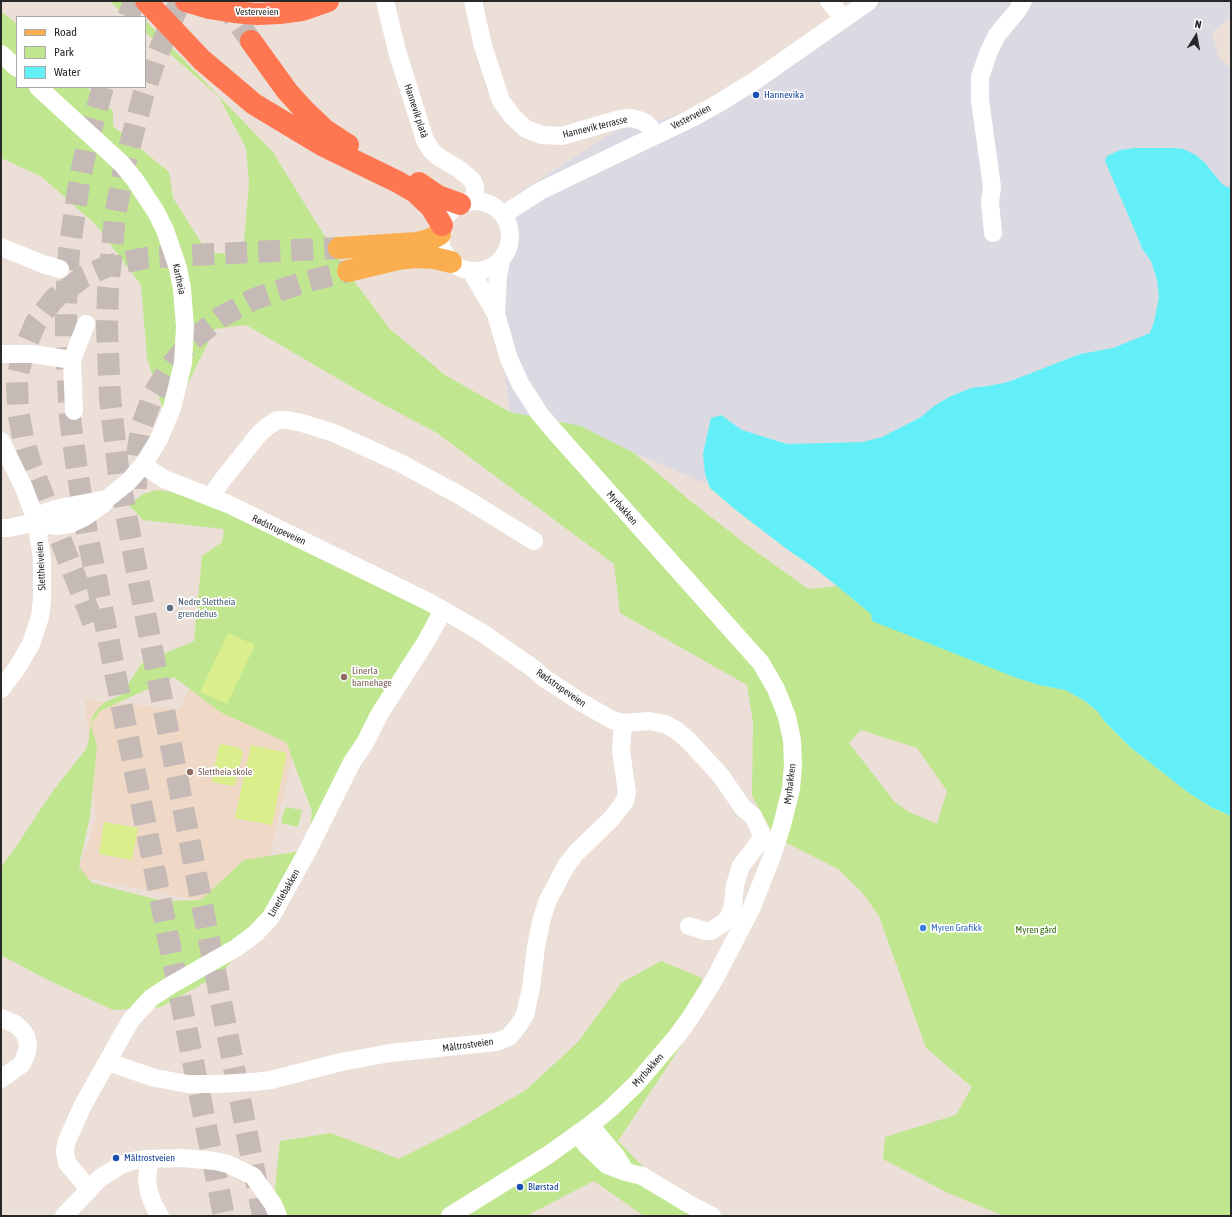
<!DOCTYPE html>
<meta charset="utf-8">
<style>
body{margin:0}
#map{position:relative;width:1232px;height:1217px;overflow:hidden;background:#ecdfd8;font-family:"Asap Condensed",sans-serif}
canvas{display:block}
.frame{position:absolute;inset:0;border:2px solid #282828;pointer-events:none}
.legend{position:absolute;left:16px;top:16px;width:130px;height:72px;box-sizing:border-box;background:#fff;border:1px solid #a9a9a9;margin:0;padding:5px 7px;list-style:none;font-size:12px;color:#282828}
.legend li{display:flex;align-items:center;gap:8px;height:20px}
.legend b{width:20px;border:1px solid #a9a9a9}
.north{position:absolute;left:1176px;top:16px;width:40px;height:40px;-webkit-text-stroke:3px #fff;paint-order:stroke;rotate:11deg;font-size:11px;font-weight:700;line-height:16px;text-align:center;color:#282828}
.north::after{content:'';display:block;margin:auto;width:14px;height:18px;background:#282828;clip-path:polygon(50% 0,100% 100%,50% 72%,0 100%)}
</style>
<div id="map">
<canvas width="1232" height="1217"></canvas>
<div class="frame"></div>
<ul class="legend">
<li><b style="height:5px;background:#faae4f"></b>Road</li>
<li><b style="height:11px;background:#c0e790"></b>Park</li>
<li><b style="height:11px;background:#63eff7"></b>Water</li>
</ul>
<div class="north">N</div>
</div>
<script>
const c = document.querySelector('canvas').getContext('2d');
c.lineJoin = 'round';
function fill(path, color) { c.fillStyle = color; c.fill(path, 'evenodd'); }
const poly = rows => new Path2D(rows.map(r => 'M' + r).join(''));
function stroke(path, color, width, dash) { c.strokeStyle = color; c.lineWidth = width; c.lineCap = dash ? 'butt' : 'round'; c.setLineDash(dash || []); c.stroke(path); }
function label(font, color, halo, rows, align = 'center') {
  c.font = font + ' "Asap Condensed",sans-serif'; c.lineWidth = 3.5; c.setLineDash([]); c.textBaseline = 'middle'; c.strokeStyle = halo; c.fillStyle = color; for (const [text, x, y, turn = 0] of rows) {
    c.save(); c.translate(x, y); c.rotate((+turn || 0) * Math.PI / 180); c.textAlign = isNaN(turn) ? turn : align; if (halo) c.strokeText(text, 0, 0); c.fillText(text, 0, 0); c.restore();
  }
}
fill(poly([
 [853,1,1231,1,1231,17,1212,32,1218,56,1231,69,1231,189,1222,184,1205,163,1196,155,1174,148,1135,148,1120,150,1105,161,1143,250,1151,261,1157,280,1159,297,1154,322,1150,333,1113,348,1080,354,1008,382,988,386,971,388,949,397,934,406,921,417,882,437,862,442,787,444,742,430,721,415,705,474,708,484,634,453,581,426,510,412,496,310,517,194,615,131,685,113,748,76,807,35]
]), '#dbdae3');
fill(poly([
 [220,622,300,724,266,873,202,901,76,876,96,819,85,700,180,709]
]), '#efd9c6');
fill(poly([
 [109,1,126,1,142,17,127,17],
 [1,11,17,24,17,87,87,87,113,111,113,126,169,172,173,198,208,253,243,254,249,182,246,148,219,97,145,32,145,20,273,152,312,216,349,274,390,329,445,375,510,412,581,426,634,453,688,499,747,545,808,589,837,586,871,614,1014,677,1039,685,1065,690,1085,701,1098,712,1105,722,1130,747,1189,793,1211,807,1231,816,1231,1216,1004,1216,950,1194,883,1159,885,1137,956,1115,972,1087,926,1048,879,916,861,891,838,869,775,837,752,796,753,722,747,685,620,613,614,564,437,433,371,398,246,325,215,329,182,395,164,413,147,358,141,285,96,225,42,177,1,158],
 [861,730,917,748,947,791,937,824,907,811,894,801,849,743],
 [157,490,171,492,224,510,288,538,351,570,421,598,440,620,424,644,414,665,339,789,306,854,269,914,222,973,161,1007,113,1010,46,979,1,955,1,867,13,851,52,792,86,749,89,741,89,734,93,715,103,703,121,695,142,663,194,641,202,556,222,542,224,529,143,520,129,505,143,494],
 [174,677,220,712,286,742,312,811,307,850,244,860,201,900,163,901,92,883,79,867,90,816,97,746,91,725,100,711],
 [285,807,302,810,298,827,281,823],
 [661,961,702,978,698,1020,618,1141,656,1180,717,1216,644,1216,594,1181,526,1216,272,1216,280,1141,331,1133,399,1159,464,1126,526,1090,578,1042,621,983]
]), '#c0e790');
fill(poly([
 [228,633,255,645,227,704,200,692],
 [222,744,240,748,243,752,235,785,232,786,213,782,212,780,219,746],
 [251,745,287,753,272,825,235,818],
 [104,822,138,828,132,860,99,854]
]), '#daef8b');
fill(poly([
 [1135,148,1174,148,1183,149,1196,155,1205,163,1222,184,1231,189,1231,816,1211,807,1189,793,1130,747,1105,722,1098,712,1085,701,1065,690,1039,685,1014,677,872,621,871,614,837,586,813,567,788,550,737,511,710,488,705,474,703,454,711,418,721,415,742,430,787,444,862,442,882,437,921,417,934,406,949,397,971,388,988,386,1008,382,1080,354,1113,348,1150,333,1154,322,1159,297,1157,280,1151,261,1143,250,1105,161,1107,156,1120,150]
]), '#63eff7');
stroke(poly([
 [180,1,155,61,143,96,124,168,115,216,108,290,107,327,110,398,119,476,136,567,263,1216],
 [128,17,135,1],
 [103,87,87,144,79,184,69,251,66,304,66,345,70,418,76,463,87,533,224,1216],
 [136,489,136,461,142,425,154,393,170,367,191,341,221,317,254,299,305,282,348,271],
 [93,622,31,465,23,438,18,410,17,378,24,350,36,322,54,299,83,277,110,265,146,258,192,255,339,248]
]), '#c5bab5', 22, [22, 11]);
stroke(poly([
 [219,1,235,18,251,41]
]), '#c5bab5', 22, [22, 11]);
stroke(poly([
 [385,1,397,51,425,140,431,150,440,158,459,169,472,180,475,187,475,201],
 [473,1,483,46,501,101,513,117,526,129,542,135,562,136,620,119,631,118,639,120,646,123,650,127,654,135],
 [829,1,844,19],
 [1,54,17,68],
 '440 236a35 35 0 1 1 70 0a35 35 0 1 1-70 0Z',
 [503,215,540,191,690,119,719,103,756,80,869,1],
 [993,233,990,202,992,187,980,100,980,77,989,51,997,35,1017,11,1023,1],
 [1,247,43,264,60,269],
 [472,271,475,278,496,314],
 [1,354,33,354,72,360,74,411],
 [72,360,86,324],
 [1,441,24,488,36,520,42,559,42,600,40,617,31,644,17,668,1,689],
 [143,465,164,479,228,504,429,602,481,632,534,669,544,678,579,701,612,720,623,723,649,721,665,724,676,730,688,740,721,776,743,808,753,816,761,833,760,841,741,866,735,885,733,905,729,917,723,923,711,931,705,931,689,926],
 [211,497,220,483,259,434,268,426,277,420,287,420,302,423,334,433,400,463,461,496,534,541],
 [36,520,47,525,57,526,70,524,85,517,102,505,107,499,128,482,143,465,159,439,172,408,183,363,185,327,182,289,178,268,165,230,156,212,135,180,122,164,38,87],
 [1,528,9,528,31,523,36,520,46,512,64,507,107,499],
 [1,1018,15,1024,21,1029,26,1036,28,1045,27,1052,22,1064,1,1079],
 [108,1062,155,1078,188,1084,218,1084,254,1082,271,1080,341,1062,390,1053,496,1042,509,1037,518,1026,525,1015,531,988,536,947,541,922,547,902,566,866,576,853,612,818,625,801,627,792,621,751,623,723],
 [590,1125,616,1156,626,1172],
 [578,1134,587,1146,607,1165,626,1172,642,1176,687,1203,712,1216],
 [147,1159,149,1165,147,1178,149,1193,154,1206,160,1216],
 [89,1189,67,1163,65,1152,66,1143,83,1105,124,1032,131,1020,151,998,171,985,236,948,255,934,271,917,308,850,352,762,365,743,380,713,427,640,443,610],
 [64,1216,100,1178,121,1165,132,1161,147,1159,184,1158,215,1161,228,1164,253,1176,273,1204,278,1216],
 [450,1216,548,1155,590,1125,610,1109,636,1084,677,1036,690,1018,714,980,752,907,772,856,782,825,791,789,793,764,792,740,787,717,776,689,761,663,555,432,539,413,520,383,509,359,496,314,498,276,501,260]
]), '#fff', 18);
stroke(poly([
 [339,248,417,243,429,240,440,234],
 [348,271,398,259,416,257,434,258,451,262]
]), '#faae4f', 22);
stroke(poly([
 [146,1,202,60,254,104,322,145,398,182,415,192,431,207,442,225],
 [186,1,209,8,234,12,257,14,280,13,302,10,328,1],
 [251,41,287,91,305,111,325,130,348,145],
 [419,183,438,196,460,204]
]), '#ff7750', 22);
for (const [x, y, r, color] of [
 [756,95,4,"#1a4fb4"],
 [170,608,4,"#5c6f8a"],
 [344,677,4,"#8d6e63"],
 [190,772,4,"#8d6e63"],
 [923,928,4,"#3f7fe0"],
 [116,1158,4,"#1a4fb4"],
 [520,1187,4,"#1a4fb4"]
]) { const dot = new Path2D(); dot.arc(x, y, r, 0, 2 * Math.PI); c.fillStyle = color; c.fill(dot); stroke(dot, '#fff', 1.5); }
label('10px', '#282828', '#fff', [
 ["Vesterveien",257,12],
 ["Hannevik platå",416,111,72],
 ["Vesterveien",691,117,-27],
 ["Hannevik terrasse",595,127,-14],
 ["Kartheia",179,279,78],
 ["Myrbakken",622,508,49],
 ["Rødstrupeveien",279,530,25],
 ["Slettheiveien",41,566,-93],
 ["Rødstrupeveien",561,688,35],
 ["Myrbakken",790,784,-83],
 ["Linerlebakken",284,893,-60],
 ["Måltrostveien",468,1045,-8],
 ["Myrbakken",648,1070,-48]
]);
label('10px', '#164399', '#fff', [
 ["Hannevika",764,95],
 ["Måltrostveien",124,1158],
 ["Blørstad",528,1187]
], 'left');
label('10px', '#4e5e75', '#fff', [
 ["Nedre Slettheia",178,602],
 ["grendehus",178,614]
], 'left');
label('10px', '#785e54', '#fff', [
 ["Linerla",352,671],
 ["barnehage",352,683],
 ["Slettheia skole",198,772]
], 'left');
label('10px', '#366cbe', '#fff', [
 ["Myren Grafikk",931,928]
], 'left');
label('10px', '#386914', '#fff', [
 ["Myren gård",1036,930]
]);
</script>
